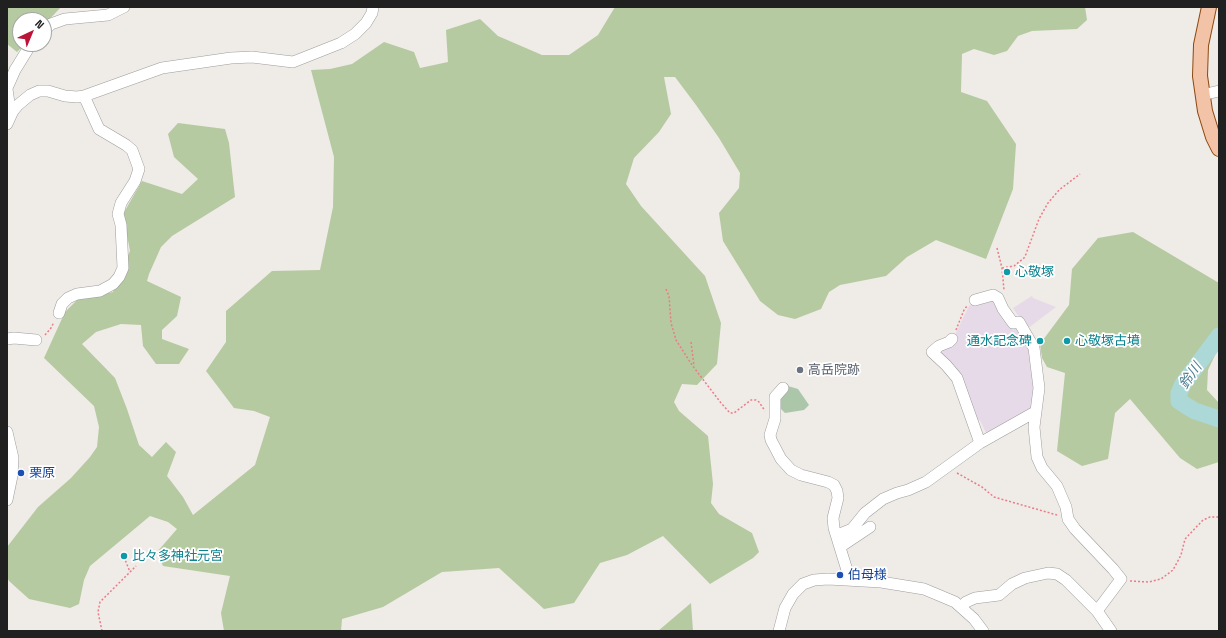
<!DOCTYPE html>
<meta charset="utf-8">
<style>
body{margin:0}
#map{position:relative;width:1226px;height:638px;overflow:hidden;background:#efebe7;font-family:"Space Grotesk",sans-serif}
canvas{display:block}
.frame{position:absolute;inset:0;border:8px solid #202020;pointer-events:none}
.north{position:absolute;left:12px;top:12px;width:40px;height:40px;box-sizing:border-box;background:#fff;border:1px solid #a6a6a6;border-radius:50%;rotate:44deg;font-size:11px;font-weight:700;line-height:16px;text-align:center;color:#202020}
.north::after{content:'';display:block;margin:auto;width:14px;height:18px;background:#bb1437;clip-path:polygon(50% 0,100% 100%,50% 72%,0 100%)}
</style>
<div id="map">
<canvas width="1226" height="638"></canvas>
<div class="frame"></div>
<div class="north">N</div>
</div>
<script>
const c = document.querySelector('canvas').getContext('2d');
c.lineJoin = 'round';
function fill(path, color) { c.fillStyle = color; c.fill(path, 'evenodd'); }
const poly = rows => new Path2D(rows.map(r => 'M' + r).join(''));
function stroke(path, color, width, dash) { c.strokeStyle = color; c.lineWidth = width; c.lineCap = dash ? 'butt' : 'round'; c.setLineDash(dash || []); c.stroke(path); }
function label(font, color, halo, rows, align = 'center') {
  c.font = font + ' "Space Grotesk","Noto Sans JP",sans-serif'; c.lineWidth = 3.5; c.setLineDash([]); c.textBaseline = 'middle'; c.strokeStyle = halo; c.fillStyle = color; for (const [text, x, y, turn = 0] of rows) {
    c.save(); c.translate(x, y); c.rotate((+turn || 0) * Math.PI / 180); c.textAlign = isNaN(turn) ? turn : align; if (halo) c.strokeText(text, 0, 0); c.fillText(text, 0, 0); c.restore();
  }
}
fill(poly([
 [1032,296,1033,298,1056,307,1027,329,1013,308],
 [994,298,1020,328,1031,347,1035,373,1033,410,987,435,980,420,977,421,939,355,941,349,950,345,969,306,973,303]
]), '#e7dae8');
fill(poly([
 [7,7,61,7,44,25,44,20,20,20,20,44,25,44,17,52,7,44],
 [615,7,1085,7,1087,20,1077,29,1032,31,1018,36,1007,51,994,55,974,49,962,54,961,92,987,101,1016,144,1013,189,986,259,936,240,907,257,886,276,840,285,829,292,821,309,795,319,778,315,760,301,723,241,719,213,739,188,740,173,719,138,696,105,675,77,664,77,671,114,659,132,634,158,626,184,641,206,705,276,721,323,717,364,697,385,682,384,674,402,679,411,708,436,713,484,711,503,719,514,752,533,759,552,753,558,710,584,663,536,627,555,600,563,574,603,544,609,499,568,442,572,383,607,342,619,341,631,224,631,221,613,230,576,163,566,157,552,177,529,168,522,150,516,90,566,84,580,79,604,70,608,29,599,9,581,7,577,7,547,38,507,71,478,90,457,97,447,99,427,94,406,44,358,65,312,77,300,113,292,130,251,123,214,142,181,182,194,198,179,174,157,168,134,178,123,225,129,229,143,235,197,172,236,161,247,149,274,147,281,181,297,177,316,162,330,162,339,189,349,179,364,156,364,143,346,141,325,121,324,96,332,82,344,115,378,127,409,139,445,152,457,166,442,176,452,167,476,183,497,193,515,255,465,270,417,254,411,234,408,206,371,226,342,226,311,272,271,320,270,333,207,334,157,311,70,330,69,352,64,384,42,414,52,420,68,448,62,446,30,480,19,498,36,542,55,569,55,598,35],
 [1133,232,1219,283,1219,350,1216,353,1208,370,1207,390,1219,403,1219,462,1197,469,1180,458,1130,399,1115,413,1108,459,1082,466,1057,451,1065,373,1047,367,1042,358,1040,344,1069,305,1072,269,1098,238],
 [691,603,693,631,658,631]
]), '#b5caa0');
fill(poly([
 [788,386,798,389,809,405,804,410,785,413,779,407,779,394]
]), '#acc6aa');
stroke(poly([
 [1219,336,1183,384,1179,393,1179,401,1185,405,1195,411,1219,419]
]), '#acd8d8', 17);
const minor = poly([
 [44,31,51,24,65,19,108,15,124,7],
 [7,88,15,70,31,44],
 [7,89,9,103,13,111],
 [1202,95,1219,91],
 [7,124,13,111,18,105,30,95,39,91,48,91,65,96,77,97,84,96,162,68,231,58,252,57,293,62,341,43,355,34,366,23,372,13,373,7],
 [975,300,993,295,998,298,1003,309,1013,323,1019,322,1034,348,1039,388,1034,427,1037,457,1042,468,1057,486,1066,507,1068,519,1075,529,1113,569,1121,579,1097,611],
 [59,313,62,304,68,298,77,294,100,291,113,284,119,277,123,268,121,225,118,214,121,203,135,181,139,169,132,150,126,145,99,129,84,96],
 [7,339,14,338,36,340],
 [952,339,949,342,939,346,932,352,946,365,957,378,980,443],
 [783,388,775,397,775,419,770,435,771,440,781,459,791,470,801,475,828,482,834,485,837,491,838,498,833,518,834,528,850,580],
 [7,432,13,458,12,476,7,500],
 [837,535,852,529,865,513,883,499,897,493,908,490,926,482,980,443,1035,412],
 [840,547,870,527],
 [962,607,966,602,975,598,999,595,1012,584,1025,578,1048,573,1057,574,1066,580,1097,611,1111,631],
 [779,631,785,608,793,594,803,584,814,580,828,579,881,582,924,589,955,602,974,619,983,631]
]);
const major = poly([
 [1209,7,1201,45,1200,76,1205,111,1213,137,1219,149]
]);
stroke(minor, '#9d9d9d', 12);
stroke(major, '#8c480f', 16);
stroke(poly([
 [997,248,1002,268,1004,290],
 [1002,268,1014,266,1024,258,1026,254,1039,219,1048,203,1059,190,1080,174],
 [666,289,669,296,671,323,676,340,692,365,721,403,730,413,734,413,751,400,756,400,759,402,765,411],
 [956,330,964,310,967,306],
 [45,335,51,328,54,322],
 [691,342,694,366],
 [957,473,982,487,994,497,1057,515],
 [124,557,130,572],
 [1130,581,1149,582,1161,579,1173,570,1181,555,1185,539,1203,520,1210,517,1219,517],
 [102,631,98,612,100,602,136,566]
]), '#ec7b87', 1.5, [2, 2]);
stroke(minor, '#fff', 11);
stroke(major, '#f3c3a8', 14);
for (const [x, y, r, color] of [
 [1007,272,4,"#0f9aa8"],
 [1040,341,4,"#0f9aa8"],
 [1067,341,4,"#0f9aa8"],
 [800,370,4,"#6b7280"],
 [21,473,4,"#1a4fb4"],
 [124,556,4,"#0f9aa8"],
 [840,575,4,"#1a4fb4"]
]) { const dot = new Path2D(); dot.arc(x, y, r, 0, 2 * Math.PI); c.fillStyle = color; c.fill(dot); stroke(dot, '#fff', 1.5); }
label('13px', '#0d838f', '#fff', [
 ["心敬塚",1015,272],
 ["通水記念碑",1032,341,"right"],
 ["心敬塚古墳",1075,341],
 ["比々多神社元宮",132,556]
], 'left');
label('13px', '#5b616d', '#fff', [
 ["高岳院跡",808,370]
], 'left');
label('13px', '#164399', '#fff', [
 ["栗原",29,473],
 ["伯母様",848,575]
], 'left');
label('italic 14px', '#4b7c90', '#fff', [
 ["鈴川",1191,376,-55]
]);
</script>
